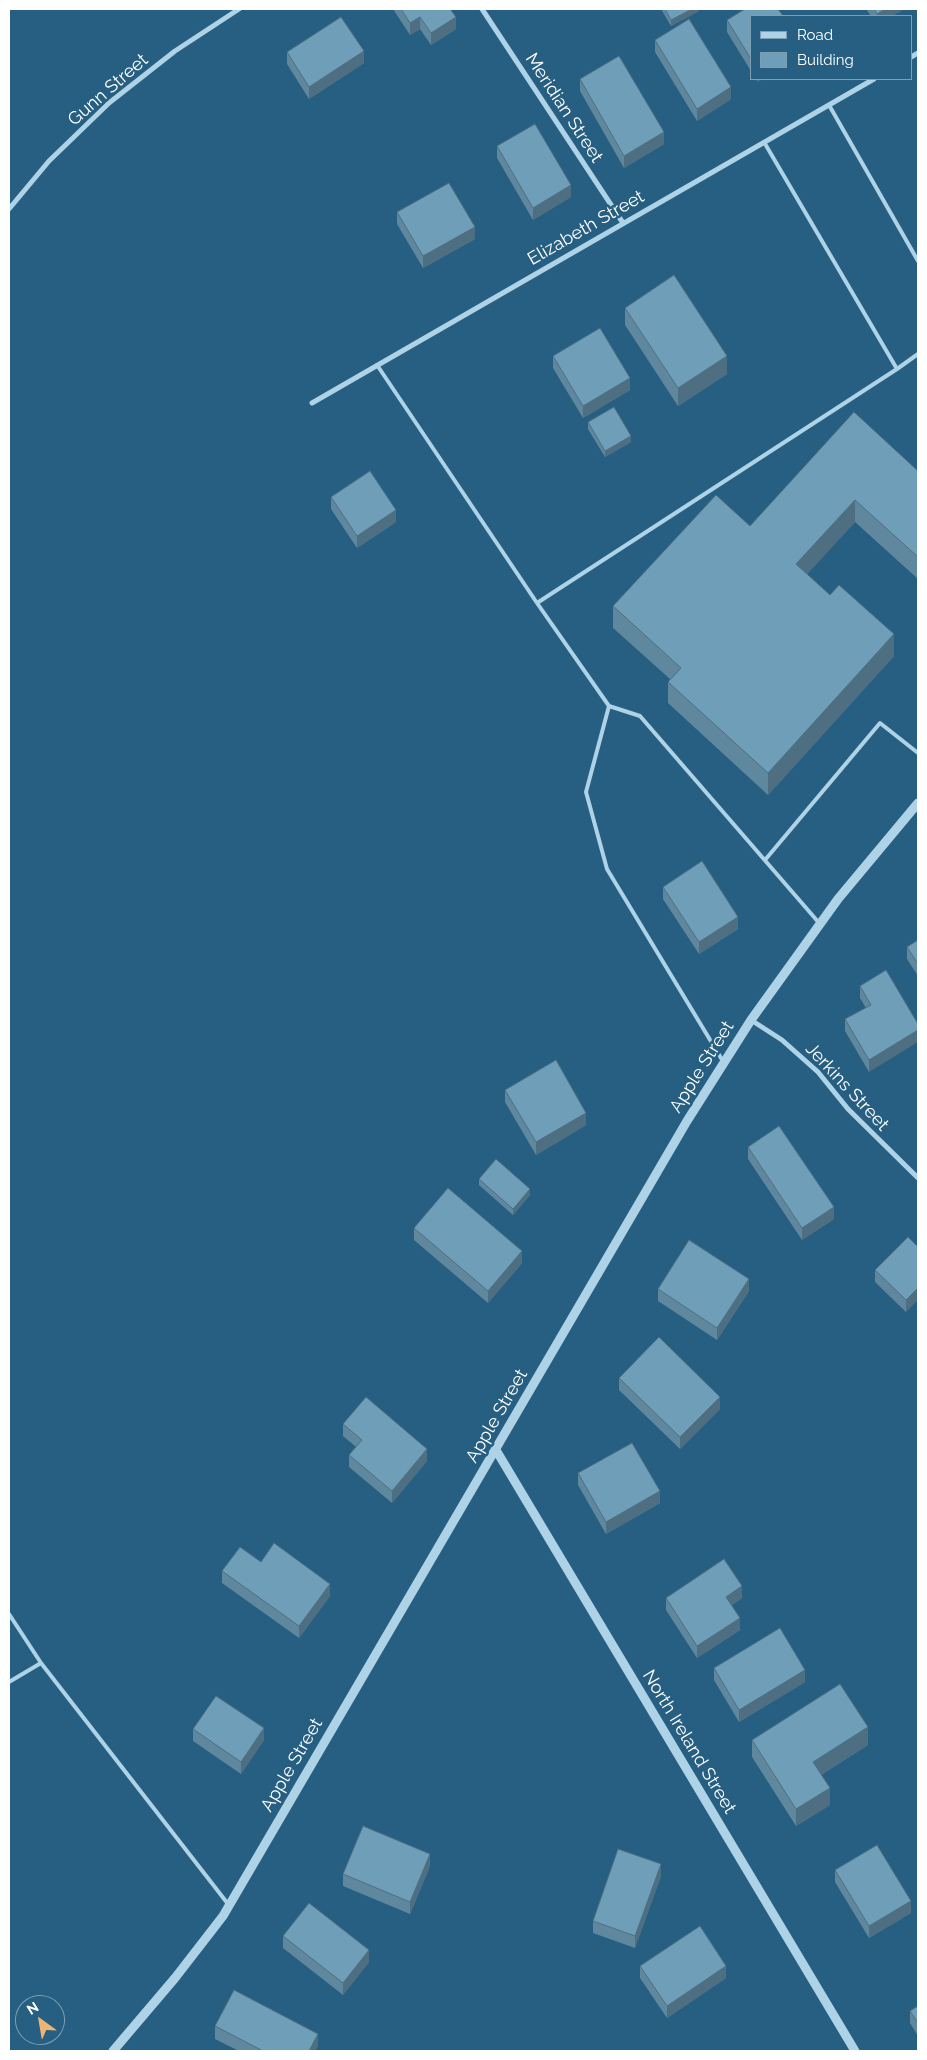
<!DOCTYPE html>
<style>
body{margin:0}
#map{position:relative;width:927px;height:2060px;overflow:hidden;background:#265f81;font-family:Raleway,sans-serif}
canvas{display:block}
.frame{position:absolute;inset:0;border:10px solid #fff;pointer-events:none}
.legend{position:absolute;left:750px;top:15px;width:162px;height:65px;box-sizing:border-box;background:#265f81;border:1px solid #7d9fb3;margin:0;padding:6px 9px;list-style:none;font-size:15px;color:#fff}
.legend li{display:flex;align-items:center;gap:10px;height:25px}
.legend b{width:25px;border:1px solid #7d9fb3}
.north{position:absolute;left:15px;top:1995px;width:50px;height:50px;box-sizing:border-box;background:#265f81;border:1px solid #7d9fb3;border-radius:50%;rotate:328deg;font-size:14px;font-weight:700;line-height:20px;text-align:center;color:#fff}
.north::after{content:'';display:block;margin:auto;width:18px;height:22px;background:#efb474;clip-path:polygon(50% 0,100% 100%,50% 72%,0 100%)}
</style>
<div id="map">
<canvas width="927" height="2060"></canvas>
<div class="frame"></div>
<ul class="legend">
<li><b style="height:6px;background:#aed2e6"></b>Road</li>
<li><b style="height:14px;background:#6f9eb8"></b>Building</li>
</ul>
<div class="north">N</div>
</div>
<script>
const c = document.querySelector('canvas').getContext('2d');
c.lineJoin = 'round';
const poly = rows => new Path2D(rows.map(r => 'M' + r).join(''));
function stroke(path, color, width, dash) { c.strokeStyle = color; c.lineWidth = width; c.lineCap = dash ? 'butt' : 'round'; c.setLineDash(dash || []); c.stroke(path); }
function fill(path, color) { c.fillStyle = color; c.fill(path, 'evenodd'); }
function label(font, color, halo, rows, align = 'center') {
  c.font = font + ' Raleway,sans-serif'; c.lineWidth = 5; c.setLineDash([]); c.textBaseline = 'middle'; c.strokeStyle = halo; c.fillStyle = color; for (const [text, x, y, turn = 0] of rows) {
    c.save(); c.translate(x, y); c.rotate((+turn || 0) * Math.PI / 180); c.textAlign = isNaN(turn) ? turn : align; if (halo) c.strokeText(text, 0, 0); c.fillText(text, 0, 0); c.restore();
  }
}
stroke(poly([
 [829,105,918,261],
 [764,142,897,369,918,354],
 [377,365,537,603,609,706,586,792,607,869,724,1063],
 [537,603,897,369],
 [609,706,640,716,820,924],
 [765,860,880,723,918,753],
 [9,1614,41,1663],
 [9,1682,41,1663,228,1904]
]), '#aed2e6', 4);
stroke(poly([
 [482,9,623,223],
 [911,57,918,53],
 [9,209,49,161,109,103,175,51,239,9],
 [312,403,874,79],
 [751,1020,782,1040,818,1072,848,1109,918,1178]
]), '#aed2e6', 5);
stroke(poly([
 [496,1450,855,2051],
 [113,2051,175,1978,223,1916,687,1121,751,1020,838,899,918,803]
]), '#aed2e6', 9);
fill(poly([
 [393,9,450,9,456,29,431,45,420,29,410,35],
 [661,9,699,9,699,11,671,26],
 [866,9,904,9,892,16,871,16],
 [751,16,751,71,727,32,727,20],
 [655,40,731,99,697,121,655,52],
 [287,52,364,63,309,99,287,64],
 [580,79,664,144,624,168,580,91],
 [497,146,571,197,533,220,497,158],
 [397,212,475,239,423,268,397,224],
 [625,308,727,374,678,406,625,325],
 [553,356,630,390,583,418,553,368],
 [588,422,631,442,605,457,588,429],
 [918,471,918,579,855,522,807,574,894,656,768,795,668,703,668,682,670,679,613,628,613,606,750,526],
 [331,497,396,522,357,548,331,509],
 [663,887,738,929,699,954,663,899],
 [918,940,918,976,907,959,907,947],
 [860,986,918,1024,869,1072,845,1031,845,1019,866,1008,860,998],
 [505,1090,586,1125,536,1155,505,1102],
 [748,1147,834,1219,802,1240,748,1159],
 [479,1179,530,1195,513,1215,479,1185],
 [414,1228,522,1263,488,1303,414,1240],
 [918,1247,906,1312,875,1282,875,1270],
 [658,1289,749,1291,717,1340,658,1301],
 [619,1378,720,1409,680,1449,619,1390],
 [343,1424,427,1461,392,1503,349,1467,349,1455,356,1447,343,1436],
 [578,1473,660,1503,606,1534,578,1485],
 [261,1562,330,1596,299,1638,222,1583,222,1571],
 [666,1598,742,1598,732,1605,740,1630,697,1658,666,1610],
 [714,1668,805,1682,739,1722,714,1680],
 [193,1729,264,1740,241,1774,193,1741],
 [752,1740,868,1745,821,1775,830,1805,796,1826,752,1757],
 [430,1866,410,1914,343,1886,343,1874],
 [835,1870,911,1913,869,1938,835,1882],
 [661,1876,635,1948,593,1933,593,1921],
 [283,1936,369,1962,343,1995,283,1948],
 [640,1966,726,1978,667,2018,640,1978],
 [918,2006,918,2036,910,2023,910,2011],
 [215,2026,318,2046,315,2051,239,2051,215,2039]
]), '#5f889e');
fill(poly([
 [692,9,699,9,699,11,671,26,671,20],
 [885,9,904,9,892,16,877,16,877,14],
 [420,17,420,29,410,35,410,23],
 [456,17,456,29,431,45,431,33],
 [364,51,364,63,309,99,309,87],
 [757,79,763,79,757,82],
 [731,87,731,99,697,121,697,109],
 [664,132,664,144,624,168,624,156],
 [571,185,571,197,533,220,533,208],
 [475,227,475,239,423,268,423,256],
 [727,356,727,374,678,406,678,388],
 [630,378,630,390,583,418,583,406],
 [631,436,631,442,605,457,605,451],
 [855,500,855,522,796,586,796,564],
 [396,510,396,522,357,548,357,536],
 [894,634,894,656,768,795,768,773],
 [738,917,738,929,699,954,699,942],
 [918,1030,918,1042,869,1072,869,1060],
 [586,1113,586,1125,536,1155,536,1142],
 [530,1189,530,1195,513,1215,513,1209],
 [834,1207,834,1219,802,1240,802,1228],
 [522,1251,522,1263,488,1303,488,1291],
 [749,1279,749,1291,717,1340,717,1328],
 [918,1288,918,1300,906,1312,906,1300],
 [720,1397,720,1409,680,1449,680,1437],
 [427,1449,427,1461,392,1503,392,1491],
 [660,1491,660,1503,606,1534,606,1522],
 [330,1584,330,1596,299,1638,299,1626],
 [742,1586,742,1598,726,1609,726,1597],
 [740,1618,740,1630,697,1658,697,1646],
 [805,1670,805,1682,739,1722,739,1710],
 [868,1727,868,1745,813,1780,813,1762],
 [264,1728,264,1740,241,1774,241,1762],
 [830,1788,830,1805,796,1826,796,1809],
 [430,1854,430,1866,410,1914,410,1902],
 [661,1864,661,1876,635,1948,635,1936],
 [911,1901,911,1913,869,1938,869,1926],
 [369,1950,369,1962,343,1995,343,1983],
 [726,1966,726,1978,667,2018,667,2006],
 [318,2034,318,2046,315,2051,309,2051]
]), '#4e6f81');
const building = poly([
 [401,9,450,9,456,17,431,33,420,17,410,23,401,9],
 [665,9,692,9,671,20,665,9],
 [745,9,778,9,783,16,751,16,751,59,727,20,745,9],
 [874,9,885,9,877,14,874,9],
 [341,17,364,51,309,87,287,52,341,17],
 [689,19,731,87,697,109,655,40,689,19],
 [619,56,664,132,624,156,580,79,619,56],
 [535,124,571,185,533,208,497,146,535,124],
 [449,183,475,227,423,256,397,212,449,183],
 [674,275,727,356,678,388,625,308,674,275],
 [600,328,630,378,583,406,553,356,600,328],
 [614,407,631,436,605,451,588,422,614,407],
 [854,412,918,471,918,557,855,500,796,564,830,595,839,585,894,634,768,773,668,682,681,668,613,606,716,495,750,526,854,412],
 [370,471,396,510,357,536,331,497,370,471],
 [702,861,738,917,699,942,663,887,702,861],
 [918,940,918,964,907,947,918,940],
 [886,970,918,1024,918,1030,869,1060,845,1019,871,1005,860,986,886,970],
 [556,1060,586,1113,536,1142,505,1090,556,1060],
 [779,1126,834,1207,802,1228,748,1147,779,1126],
 [496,1159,530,1189,513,1209,479,1179,496,1159],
 [448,1188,522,1251,488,1291,414,1228,448,1188],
 [908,1237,918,1247,918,1288,906,1300,875,1270,908,1237],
 [689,1240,749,1279,717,1328,658,1289,689,1240],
 [659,1337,720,1397,680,1437,619,1378,659,1337],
 [366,1397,427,1449,392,1491,349,1455,362,1440,343,1424,366,1397],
 [632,1443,660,1491,606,1522,578,1473,632,1443],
 [274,1543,330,1584,299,1626,222,1571,240,1547,261,1562,274,1543],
 [724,1559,742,1586,726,1597,740,1618,697,1646,666,1598,724,1559],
 [780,1628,805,1670,739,1710,714,1668,780,1628],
 [840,1684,868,1727,813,1762,830,1788,796,1809,752,1740,840,1684],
 [216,1696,264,1728,241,1762,193,1729,216,1696],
 [363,1826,430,1854,410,1902,343,1874,363,1826],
 [877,1845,911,1901,869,1926,835,1870,877,1845],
 [618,1849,661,1864,635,1936,593,1921,618,1849],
 [309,1903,369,1950,343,1983,283,1936,309,1903],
 [700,1926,726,1966,667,2006,640,1966,700,1926],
 [234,1990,318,2034,309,2051,263,2051,215,2026,234,1990],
 [918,2006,918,2023,910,2011,918,2006]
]);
fill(building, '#6f9eb8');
stroke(building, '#4e6f81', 1);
label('18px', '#fff', '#265f81', [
 ["Gunn Street",108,90,-41],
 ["Meridian Street",564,108,57],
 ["Elizabeth Street",586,228,-30],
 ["Apple Street",702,1067,-58],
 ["Jerkins Street",847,1087,47],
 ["Apple Street",497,1416,-60],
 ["North Ireland Street",689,1742,59],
 ["Apple Street",292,1765,-60]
]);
</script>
